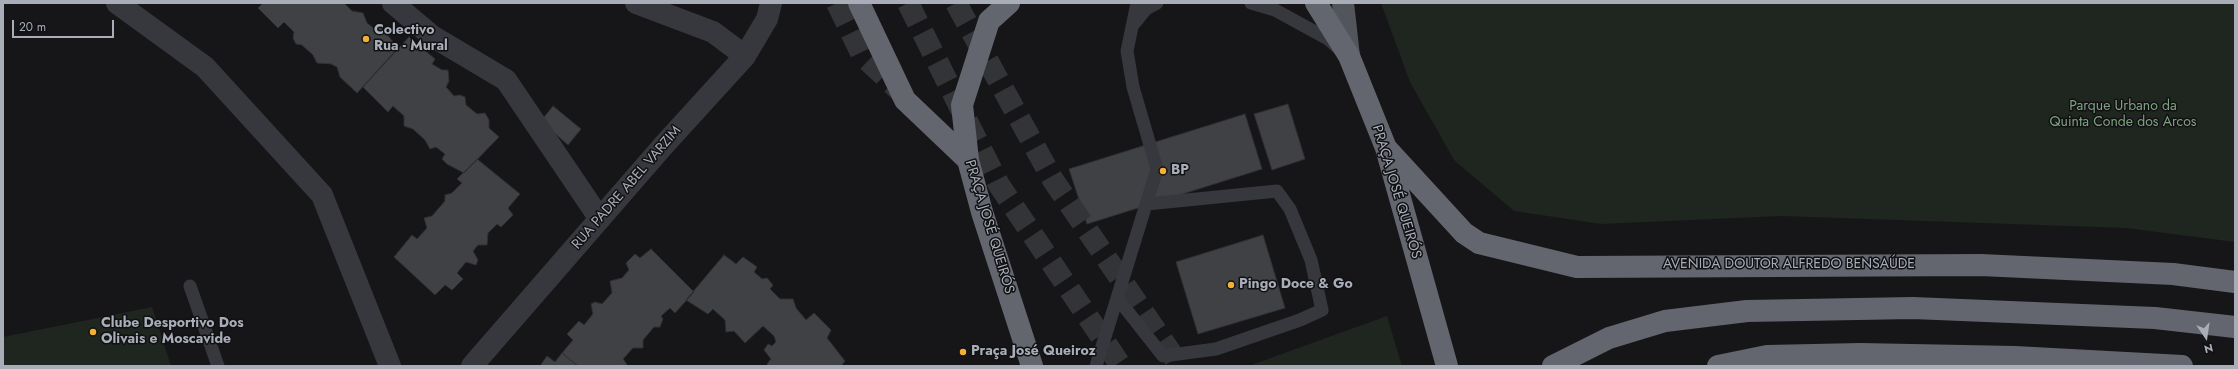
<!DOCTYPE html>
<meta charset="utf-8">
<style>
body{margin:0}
#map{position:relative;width:2238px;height:369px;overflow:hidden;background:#161618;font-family:Jost,sans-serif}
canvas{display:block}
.frame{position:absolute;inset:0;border:4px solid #a8adb8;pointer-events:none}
.north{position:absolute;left:2186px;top:317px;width:40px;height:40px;-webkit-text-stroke:3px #111113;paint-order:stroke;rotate:167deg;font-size:11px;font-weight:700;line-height:16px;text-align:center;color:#a8adb8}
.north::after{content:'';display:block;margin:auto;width:14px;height:18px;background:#a8adb8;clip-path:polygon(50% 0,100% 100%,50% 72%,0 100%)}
.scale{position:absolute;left:12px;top:20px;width:102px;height:18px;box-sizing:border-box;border:2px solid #a8adb8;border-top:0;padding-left:5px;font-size:12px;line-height:14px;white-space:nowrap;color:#a8adb8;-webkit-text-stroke:3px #111113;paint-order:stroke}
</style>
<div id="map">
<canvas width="2238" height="369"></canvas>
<div class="frame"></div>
<div class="north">N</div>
<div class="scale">20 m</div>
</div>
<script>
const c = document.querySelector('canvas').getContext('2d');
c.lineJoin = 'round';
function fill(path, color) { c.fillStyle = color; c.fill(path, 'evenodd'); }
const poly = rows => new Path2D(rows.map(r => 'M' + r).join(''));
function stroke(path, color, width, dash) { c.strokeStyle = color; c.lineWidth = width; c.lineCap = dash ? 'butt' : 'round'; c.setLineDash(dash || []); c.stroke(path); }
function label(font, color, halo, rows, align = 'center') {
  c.font = font + ' Jost,sans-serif'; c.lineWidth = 3; c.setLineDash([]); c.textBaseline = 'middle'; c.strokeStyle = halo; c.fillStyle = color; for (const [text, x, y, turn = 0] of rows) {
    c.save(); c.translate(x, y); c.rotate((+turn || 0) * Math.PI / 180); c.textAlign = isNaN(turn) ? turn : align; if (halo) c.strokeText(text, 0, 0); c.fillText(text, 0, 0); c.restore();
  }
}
fill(poly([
 [1381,3,2235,3,2235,242,2126,228,1781,216,1601,224,1514,211,1454,160,1410,82],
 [152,307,171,366,3,366,3,337],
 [1387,316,1402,366,1248,366,1254,364]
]), '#1e261f');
const building = poly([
 [263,3,344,3,352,11,363,13,367,23,376,30,380,26,398,48,357,93,340,77,337,67,331,64,317,63,313,55,302,45,296,44,293,38,294,32,284,22,278,28,258,8,263,3],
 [409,37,435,59,432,64,442,70,448,70,449,81,446,87,454,96,460,95,465,97,466,105,477,114,485,113,489,120,489,128,499,137,464,173,447,164,442,159,445,154,436,147,430,149,425,140,413,129,404,126,404,116,393,106,388,112,363,87,409,37],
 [1288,104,1305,159,1272,170,1254,114,1288,104],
 [553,106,581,129,568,145,541,121,553,106],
 [1245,114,1262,169,1087,224,1069,169,1245,114],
 [477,159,520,194,508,208,513,215,501,227,497,224,488,233,487,245,478,245,473,251,478,260,476,265,466,262,457,273,463,279,452,290,445,285,435,295,394,257,412,235,417,239,427,228,424,218,432,216,445,201,445,195,452,193,462,183,457,179,477,159],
 [1263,235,1285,308,1198,334,1176,262,1263,235],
 [651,249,694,292,675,313,670,308,661,316,663,319,660,327,654,327,643,340,643,348,633,348,623,359,628,366,578,366,562,353,573,340,567,334,579,321,584,325,593,314,591,304,595,302,602,304,612,293,610,281,622,278,629,270,626,263,635,254,640,258,651,249],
 [724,255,736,264,743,257,757,267,754,272,762,279,767,278,773,285,770,289,780,299,793,299,796,308,806,320,814,313,831,330,827,338,845,361,841,366,768,366,767,364,771,359,764,350,768,344,772,346,776,342,774,336,763,326,745,343,734,331,726,332,725,320,713,309,708,314,686,300,724,255],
 [562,353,578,366,540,366,547,356,555,362,562,353]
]);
fill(building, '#404145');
stroke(building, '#303034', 1);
stroke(poly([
 [837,3,862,55,901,92],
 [908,3,999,185,1121,366],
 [956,3,1053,180,1180,366]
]), '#333438', 22, [22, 11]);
stroke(poly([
 [1251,3,1275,10,1328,39,1338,48],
 [1134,24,1146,9,1157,3],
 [190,286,218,366],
 [1118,299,1163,356,1216,349,1300,320,1322,310,1311,260,1290,209,1277,191,1147,204],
 [1096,366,1157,169,1133,87,1127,51,1137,3]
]), '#37383d', 13);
stroke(poly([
 [117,3,205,67,322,195,390,366],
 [393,3,432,36,506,80,600,219],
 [636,3,713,32,745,56],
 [472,366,663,146,745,56,767,19,771,3]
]), '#37383d', 22);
stroke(poly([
 [1343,3,1349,56]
]), '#53555c', 22);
stroke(poly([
 [859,3,905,100,968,160],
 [1009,3,989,21,962,105,968,160,982,212,1032,366],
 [1316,3,1349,56,1386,148,1447,366],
 [1386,148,1464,233,1479,243,1577,267,1981,265,2173,274,2235,282],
 [1553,366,1609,338,1665,321,1747,311,1913,308,2155,318,2235,327],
 [1718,366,1767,356,1860,354,2015,357,2182,366]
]), '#63666e', 22);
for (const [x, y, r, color] of [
 [366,39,4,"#f2b134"],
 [1163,171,4,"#f2b134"],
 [1231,285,4,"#f2b134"],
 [93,332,4,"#f2b134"],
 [963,352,4,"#f2b134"]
]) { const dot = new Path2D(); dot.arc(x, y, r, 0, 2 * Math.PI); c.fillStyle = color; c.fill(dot); stroke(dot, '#111113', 1.5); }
label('bold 14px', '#a8adb8', '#111113', [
 ["Colectivo",374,31],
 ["Rua - Mural",374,47],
 ["BP",1171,171],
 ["Pingo Doce & Go",1239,285],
 ["Clube Desportivo Dos",101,324],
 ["Olivais e Moscavide",101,340],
 ["Praça José Queiroz",971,352]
], 'left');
label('14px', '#7fa381', '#111113', [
 ["Parque Urbano da",2123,107],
 ["Quinta Conde dos Arcos",2123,123]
]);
label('14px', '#a8adb8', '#111113', [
 ["RUA PADRE ABEL VARZIM",627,188,-49],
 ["PRAÇA JOSÉ QUEIRÓS",1396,192,73],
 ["PRAÇA JOSÉ QUEIRÓS",989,227,73],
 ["AVENIDA DOUTOR ALFREDO BENSAÚDE",1789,265]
]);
</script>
